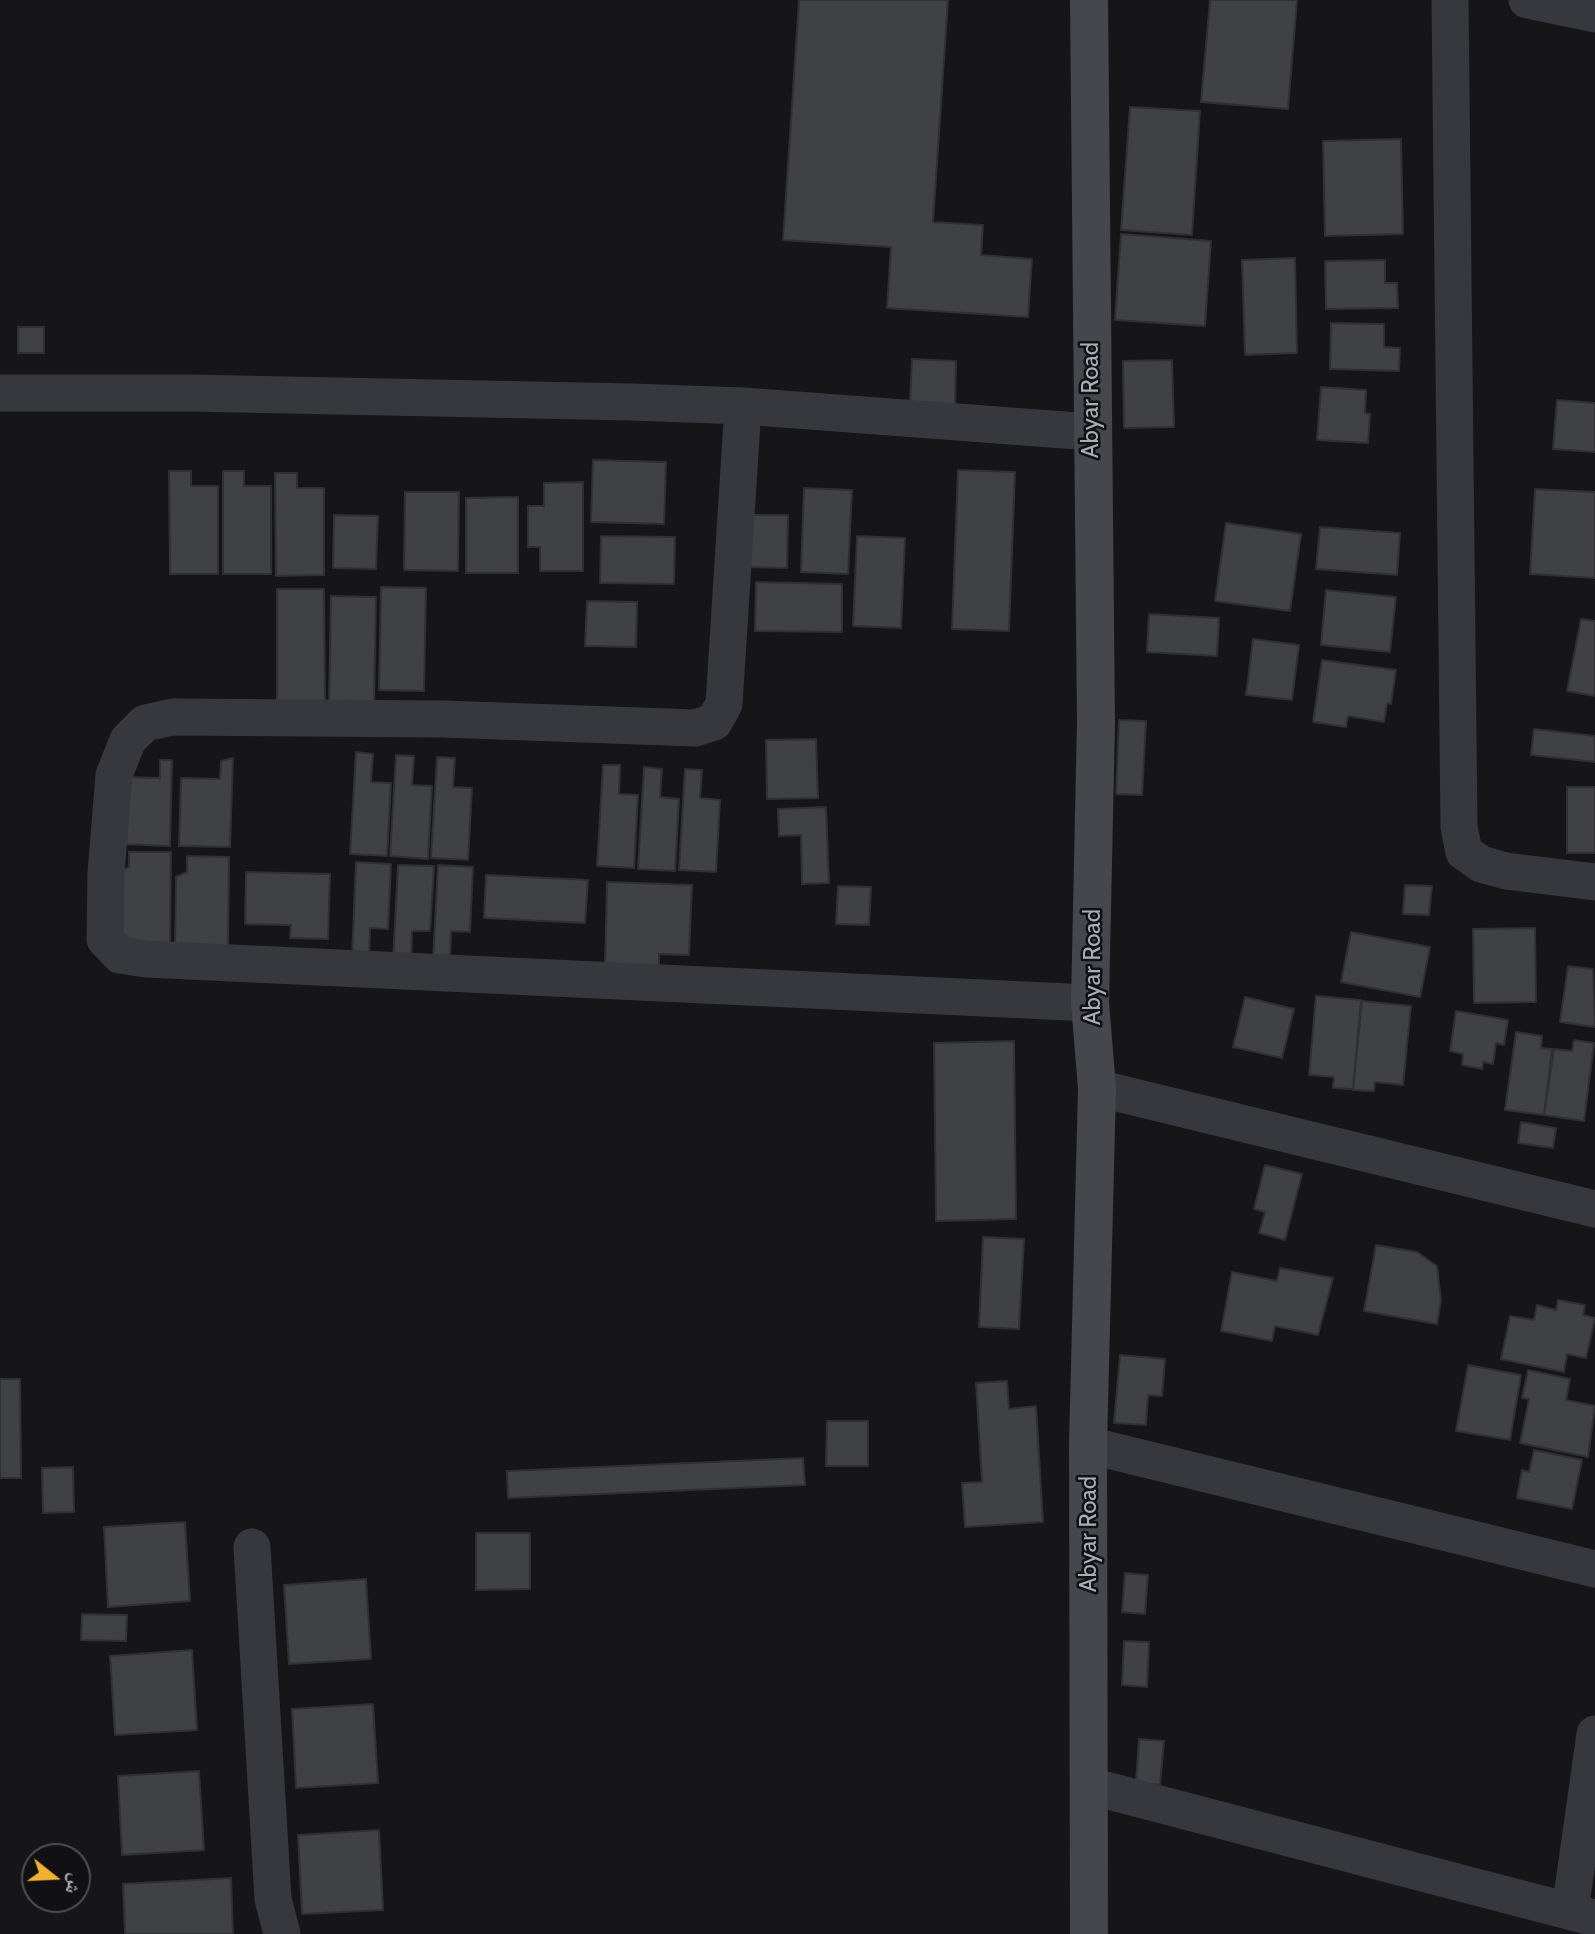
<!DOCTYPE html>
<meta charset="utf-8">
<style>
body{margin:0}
#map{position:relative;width:1595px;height:1934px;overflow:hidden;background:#161618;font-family:Cabin,"Noto Naskh Arabic",sans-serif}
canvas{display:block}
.north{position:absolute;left:21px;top:1843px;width:70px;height:70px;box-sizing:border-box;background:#111113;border:2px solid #4d4f55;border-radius:50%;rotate:108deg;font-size:19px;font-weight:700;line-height:28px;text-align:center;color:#a8adb8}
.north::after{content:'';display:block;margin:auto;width:24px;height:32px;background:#f2b134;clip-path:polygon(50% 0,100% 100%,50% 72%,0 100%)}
</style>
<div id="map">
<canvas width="1595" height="1934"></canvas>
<div class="north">ش</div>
</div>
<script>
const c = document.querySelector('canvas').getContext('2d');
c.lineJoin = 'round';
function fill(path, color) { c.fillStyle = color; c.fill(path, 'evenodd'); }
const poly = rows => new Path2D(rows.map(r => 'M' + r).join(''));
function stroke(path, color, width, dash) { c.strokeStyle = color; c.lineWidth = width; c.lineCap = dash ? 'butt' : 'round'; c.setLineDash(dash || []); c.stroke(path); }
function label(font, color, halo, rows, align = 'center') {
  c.font = font + ' Cabin,sans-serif'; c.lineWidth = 5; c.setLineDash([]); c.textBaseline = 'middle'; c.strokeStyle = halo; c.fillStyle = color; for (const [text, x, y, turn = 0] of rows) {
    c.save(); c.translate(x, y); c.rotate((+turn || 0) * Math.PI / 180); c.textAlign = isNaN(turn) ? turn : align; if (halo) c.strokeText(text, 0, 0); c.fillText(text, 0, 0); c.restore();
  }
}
const building = poly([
 [799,0,948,0,933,222,983,225,981,255,1032,259,1028,317,887,308,891,247,783,240,799,0],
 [1210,0,1297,0,1288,109,1201,102,1210,0],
 [1130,107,1200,111,1192,235,1121,230,1130,107],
 [1401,139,1403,234,1325,236,1323,141,1401,139],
 [1121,234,1211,241,1205,326,1115,320,1121,234],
 [1295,258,1297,353,1245,355,1242,260,1295,258],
 [1385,260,1385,283,1397,283,1398,308,1326,309,1325,261,1385,260],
 [1331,323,1384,324,1384,347,1400,348,1399,371,1330,369,1331,323],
 [18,327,44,327,44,353,18,353,18,327],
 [912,359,956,361,955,405,910,403,912,359],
 [1172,360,1174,427,1124,428,1123,361,1172,360],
 [1321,387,1366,390,1365,413,1370,414,1368,443,1317,440,1321,387],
 [1557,400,1595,403,1595,452,1553,449,1557,400],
 [593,460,666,462,664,524,591,522,593,460],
 [958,470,1015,472,1009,631,952,629,958,470],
 [169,471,191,471,191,486,218,486,218,574,170,574,169,471],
 [223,471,244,471,244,486,271,486,271,574,223,574,223,471],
 [275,473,297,473,297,488,324,488,324,575,276,576,275,473],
 [583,482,583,571,540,571,540,547,528,547,528,506,544,506,544,483,583,482],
 [804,488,852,490,848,574,801,572,804,488],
 [1535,489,1595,492,1595,578,1530,574,1535,489],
 [405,492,459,492,458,571,404,570,405,492],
 [518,497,518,573,466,573,466,498,518,497],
 [334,515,378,516,376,569,333,568,334,515],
 [742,515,788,515,787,568,742,567,742,515],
 [1226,523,1301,534,1290,611,1215,601,1226,523],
 [1320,527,1400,533,1397,575,1316,569,1320,527],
 [601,536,675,537,674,584,600,583,601,536],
 [857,536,905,538,901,628,853,626,857,536],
 [756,582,842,584,842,632,755,631,756,582],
 [381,587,426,588,424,691,379,690,381,587],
 [277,589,324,589,325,704,277,704,277,589],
 [1326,590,1396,597,1390,652,1321,645,1326,590],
 [331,596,376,597,374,706,329,705,331,596],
 [587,601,637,602,636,647,585,646,587,601],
 [1149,614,1219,618,1217,656,1147,652,1149,614],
 [1581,619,1595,621,1595,696,1567,691,1581,619],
 [1253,639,1299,645,1292,700,1246,695,1253,639],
 [1322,660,1396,670,1391,704,1387,703,1384,722,1348,716,1346,727,1313,722,1322,660],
 [1119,720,1146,721,1142,795,1116,794,1119,720],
 [1534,729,1595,736,1595,762,1531,755,1534,729],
 [816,739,818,798,767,799,766,740,816,739],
 [356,752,373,754,371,782,391,783,387,856,350,854,356,752],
 [396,755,414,756,412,785,432,786,428,859,390,856,396,755],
 [437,757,455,758,453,787,472,788,468,860,431,858,437,757],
 [233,758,230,847,179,846,181,778,220,779,221,761,233,758],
 [160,760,172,760,170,846,120,844,121,777,160,778,160,760],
 [603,765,620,765,619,794,638,795,634,868,597,866,603,765],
 [644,767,662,769,660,797,679,799,675,871,638,869,644,767],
 [685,769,702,770,700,798,720,800,716,872,679,870,685,769],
 [1567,787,1595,787,1595,853,1567,853,1567,787],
 [826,807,829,883,802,884,801,835,779,836,778,809,826,807],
 [129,852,171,852,170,946,117,946,118,872,129,867,129,852],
 [187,856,229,857,228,950,175,950,176,877,187,872,187,856],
 [356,862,391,864,388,929,370,928,369,959,352,958,356,862],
 [398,865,434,866,430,931,412,931,411,962,393,961,398,865],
 [438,865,473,867,470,932,451,931,450,962,433,961,438,865],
 [246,872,330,874,328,939,290,938,291,925,245,924,246,872],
 [486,875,588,880,585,923,484,918,486,875],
 [607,882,692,885,689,955,659,954,659,968,605,966,607,882],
 [1405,885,1432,886,1429,915,1403,914,1405,885],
 [838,886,871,887,869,925,836,924,838,886],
 [1535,928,1536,1002,1474,1003,1473,929,1535,928],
 [1351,932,1430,947,1420,997,1341,982,1351,932],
 [1568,966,1593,969,1595,1027,1560,1022,1568,966],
 [1316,996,1361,1000,1353,1089,1333,1088,1334,1077,1309,1075,1316,996],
 [1245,997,1294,1009,1282,1058,1233,1047,1245,997],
 [1362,1001,1411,1006,1403,1085,1375,1082,1374,1091,1353,1090,1362,1001],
 [1456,1011,1508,1020,1504,1045,1496,1043,1493,1064,1483,1062,1482,1069,1462,1065,1463,1054,1450,1051,1456,1011],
 [1516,1032,1542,1036,1541,1048,1552,1049,1544,1115,1505,1110,1516,1032],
 [1574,1040,1594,1043,1584,1121,1544,1115,1554,1049,1572,1051,1574,1040],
 [1014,1041,1016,1219,936,1221,934,1043,1014,1041],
 [1521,1122,1556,1128,1553,1148,1518,1143,1521,1122],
 [1265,1165,1302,1174,1285,1240,1259,1233,1265,1212,1254,1209,1265,1165],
 [983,1237,1024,1239,1019,1329,979,1327,983,1237],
 [1376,1245,1417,1252,1437,1266,1441,1300,1437,1324,1364,1311,1376,1245],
 [1280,1268,1333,1278,1318,1335,1275,1326,1272,1341,1221,1331,1232,1272,1277,1281,1280,1268],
 [1558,1300,1585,1305,1583,1315,1595,1318,1586,1358,1567,1354,1564,1372,1501,1359,1510,1316,1534,1320,1537,1305,1556,1310,1558,1300],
 [1120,1355,1165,1359,1162,1396,1148,1395,1146,1425,1114,1423,1120,1355],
 [1468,1365,1521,1375,1510,1440,1456,1431,1468,1365],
 [1528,1370,1570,1379,1566,1400,1595,1406,1588,1457,1520,1443,1529,1399,1522,1398,1528,1370],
 [0,1379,20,1379,21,1478,0,1478,0,1379],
 [1007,1381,1009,1409,1036,1406,1043,1522,965,1527,962,1483,982,1482,976,1383,1007,1381],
 [827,1421,868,1421,868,1466,826,1466,827,1421],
 [1534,1450,1582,1460,1572,1509,1517,1498,1522,1470,1529,1472,1534,1450],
 [803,1458,805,1485,508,1498,507,1471,803,1458],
 [73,1467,74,1512,43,1513,42,1468,73,1467],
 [185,1522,190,1601,108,1607,104,1527,185,1522],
 [476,1533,530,1533,530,1589,476,1590,476,1533],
 [1125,1573,1148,1575,1145,1614,1122,1612,1125,1573],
 [366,1579,371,1659,289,1664,284,1585,366,1579],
 [82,1614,127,1615,126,1641,81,1640,82,1614],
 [1124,1641,1149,1642,1147,1687,1122,1685,1124,1641],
 [192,1650,197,1730,115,1735,110,1656,192,1650],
 [373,1704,378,1783,296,1788,292,1709,373,1704],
 [1139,1739,1164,1741,1160,1785,1136,1783,1139,1739],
 [199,1771,204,1850,122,1855,118,1776,199,1771],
 [379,1830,383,1910,302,1914,298,1835,379,1830],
 [231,1878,233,1934,125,1934,123,1884,231,1878]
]);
fill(building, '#404145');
stroke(building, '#303034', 2);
stroke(poly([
 [1450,0,1459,827,1464,852,1481,864,1506,871,1595,882],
 [1527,0,1595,14],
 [0,393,190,393,631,402,743,406,1091,432],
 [743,406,724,704,714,722,695,728,443,719,173,717,145,723,128,740,114,775,106,873,105,939,120,955,146,959,1090,1003],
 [1097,1088,1595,1209],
 [1088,1445,1595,1569],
 [252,1547,273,1899,282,1934],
 [1090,1786,1595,1918],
 [1570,1911,1595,1734]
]), '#37383d', 37);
stroke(poly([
 [1089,0,1096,722,1090,1003,1097,1088,1088,1445,1089,1934]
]), '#45474d', 38);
label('24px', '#a8adb8', '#111113', [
 ["Abyar Road",1091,400,-90],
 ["Abyar Road",1093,967,-90],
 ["Abyar Road",1089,1534,-90]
]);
</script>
